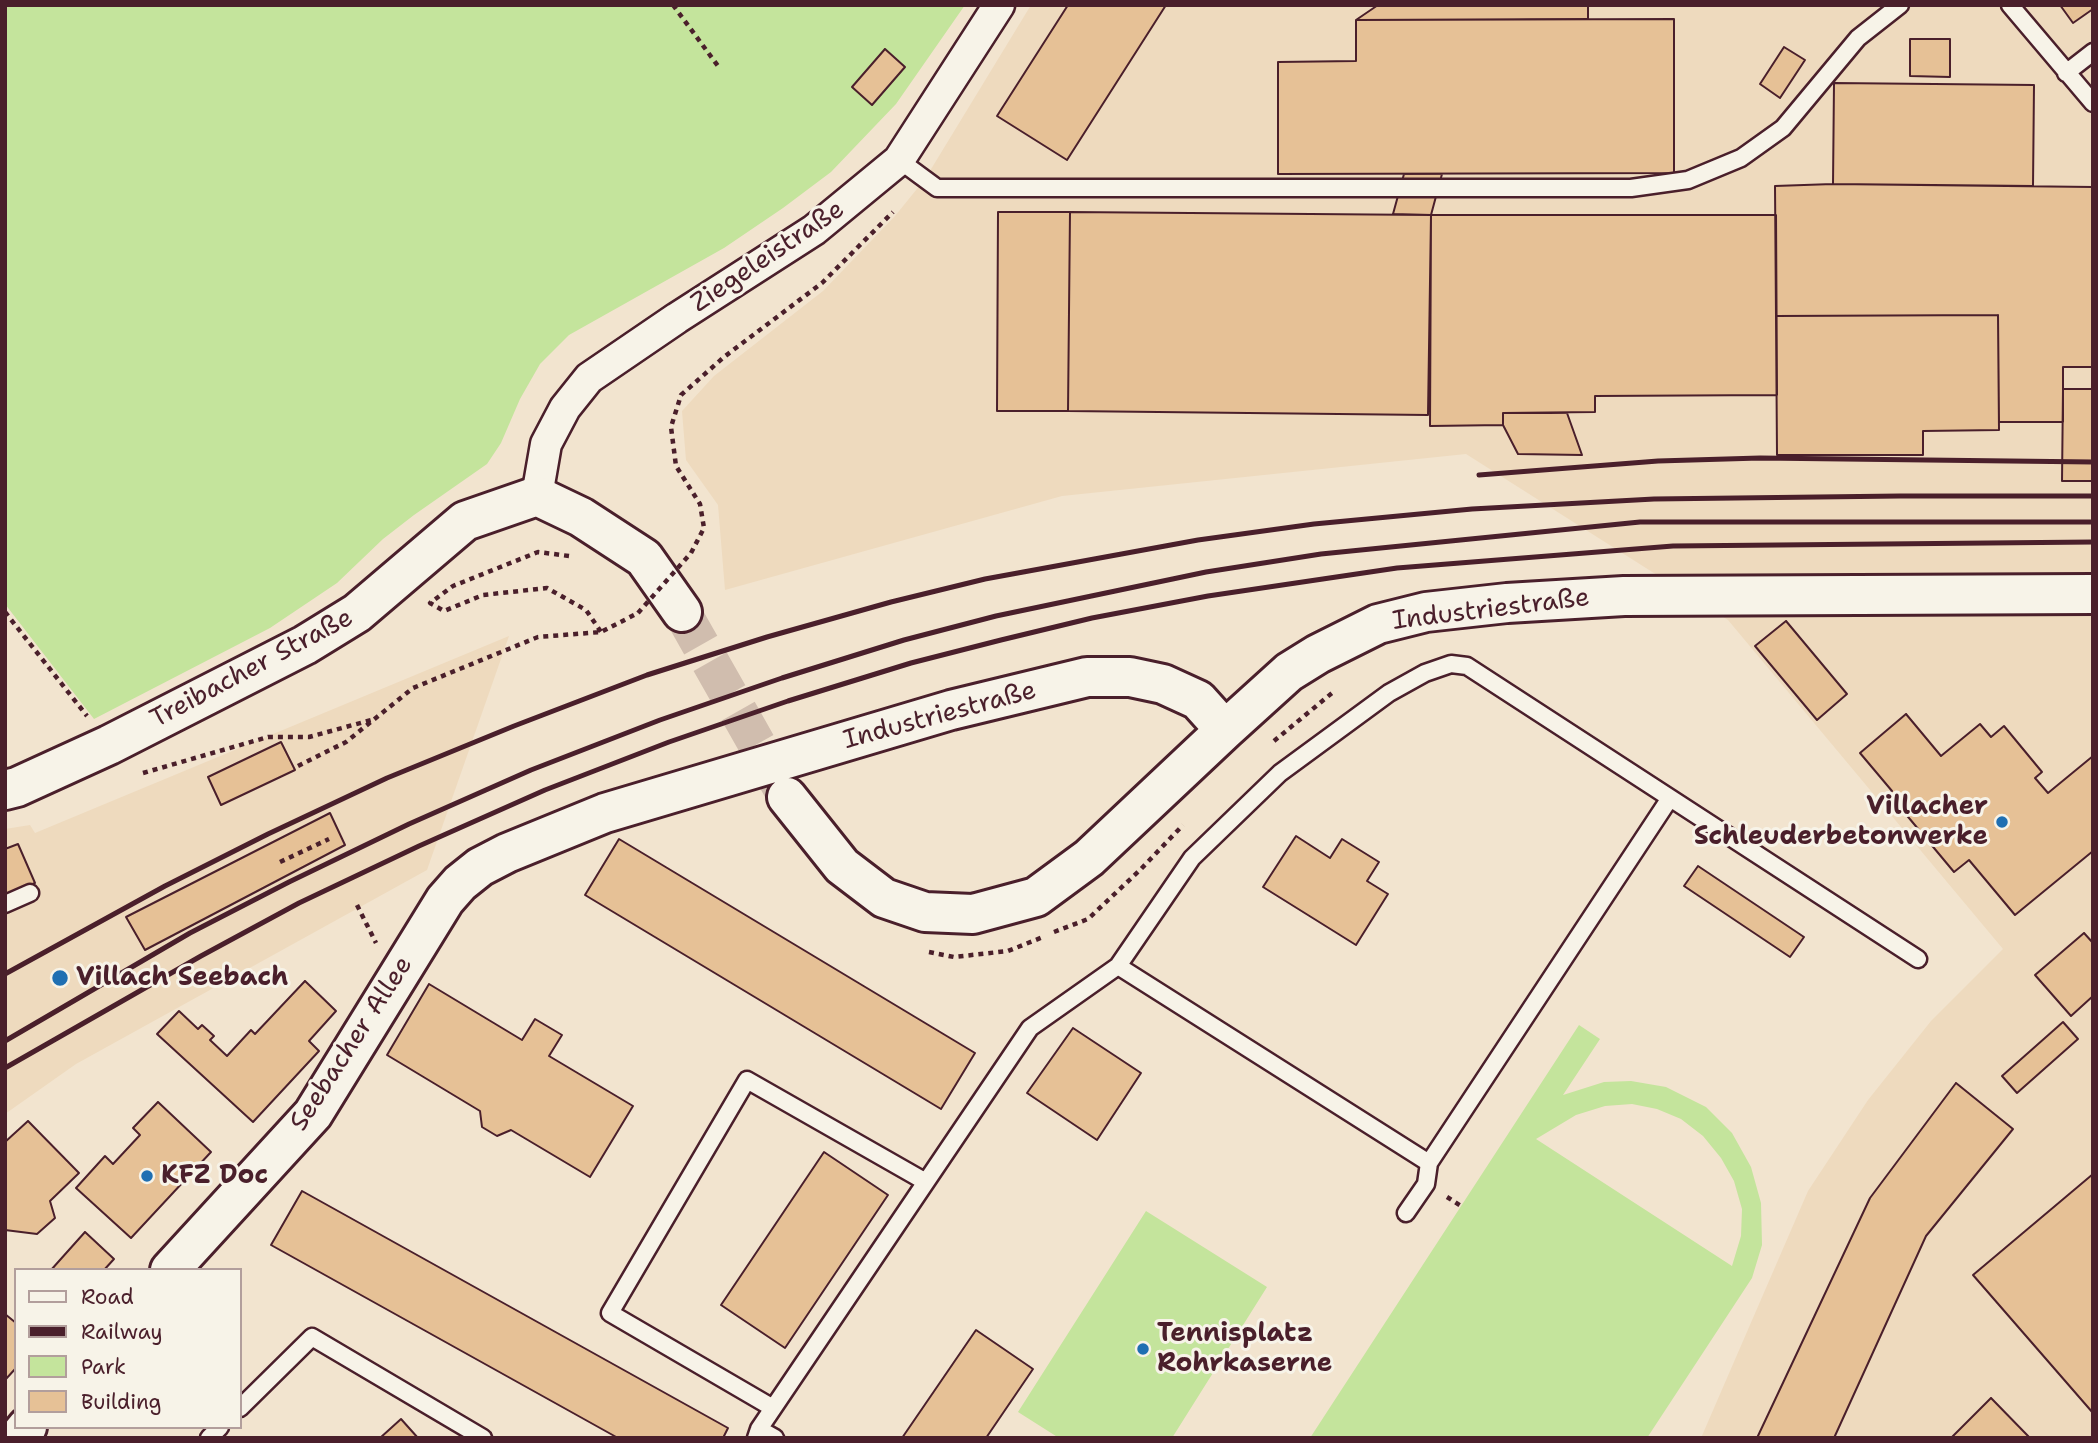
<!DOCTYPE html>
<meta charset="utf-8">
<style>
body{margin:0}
#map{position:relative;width:2098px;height:1443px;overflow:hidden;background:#f2e4cf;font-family:"Shantell Sans",sans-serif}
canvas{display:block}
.frame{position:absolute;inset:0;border:7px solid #4a1f2b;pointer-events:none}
.legend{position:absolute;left:14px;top:1268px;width:228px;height:161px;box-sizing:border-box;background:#f7f3e8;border:2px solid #b29e9c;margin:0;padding:9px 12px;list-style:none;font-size:21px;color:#4a1f2b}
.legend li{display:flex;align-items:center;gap:14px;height:35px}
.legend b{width:35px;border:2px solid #b29e9c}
</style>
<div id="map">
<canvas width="2098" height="1443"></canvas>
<div class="frame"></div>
<ul class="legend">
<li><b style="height:9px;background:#f7f3e8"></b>Road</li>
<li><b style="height:9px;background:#4a1f2b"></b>Railway</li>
<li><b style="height:19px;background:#c4e49c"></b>Park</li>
<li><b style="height:19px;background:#e6c196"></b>Building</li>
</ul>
</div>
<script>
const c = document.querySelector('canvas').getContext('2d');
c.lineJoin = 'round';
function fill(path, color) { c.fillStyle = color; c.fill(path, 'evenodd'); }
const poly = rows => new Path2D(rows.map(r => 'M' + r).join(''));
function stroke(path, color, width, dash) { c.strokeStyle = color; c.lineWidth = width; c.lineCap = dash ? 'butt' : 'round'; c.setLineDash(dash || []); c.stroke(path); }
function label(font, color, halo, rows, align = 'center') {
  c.font = font + ' "Shantell Sans",sans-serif'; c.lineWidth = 6; c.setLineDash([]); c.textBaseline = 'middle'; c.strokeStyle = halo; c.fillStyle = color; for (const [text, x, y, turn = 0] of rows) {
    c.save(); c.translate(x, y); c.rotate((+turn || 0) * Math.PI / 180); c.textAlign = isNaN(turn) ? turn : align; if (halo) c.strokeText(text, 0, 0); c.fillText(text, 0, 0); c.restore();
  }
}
fill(poly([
 [1031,5,2093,5,2093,1438,1701,1438,1808,1191,1868,1100,1931,1021,2003,949,1728,620,1466,454,1062,496,725,590,718,505,686,460,682,411,714,376,823,291,895,216,925,179],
 [509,636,427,870,76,1064,5,1114,5,829,30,825,35,833]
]), '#eedabe');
fill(poly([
 [5,5,965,5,896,104,831,172,783,208,724,248,569,335,540,364,520,399,501,443,487,464,414,515,383,539,337,583,270,628,94,719,5,604],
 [1579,1025,1600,1039,1563,1095,1604,1082,1631,1081,1666,1087,1706,1107,1732,1133,1751,1167,1761,1203,1762,1245,1752,1278,1647,1438,1310,1438],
 [1632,1104,1657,1109,1681,1119,1703,1136,1721,1158,1734,1181,1742,1209,1741,1236,1732,1266,1536,1139,1576,1115,1605,1106],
 [1146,1211,1267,1287,1172,1438,1059,1438,1018,1412]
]), '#c4e49c');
const building = poly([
 [1068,5,1166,5,1067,160,997,116,1068,5],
 [1378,5,1588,5,1588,19,1356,20,1378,5],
 [2060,5,2093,5,2093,9,2073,23,2060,5],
 [1674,19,1674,173,1278,174,1278,62,1356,61,1356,20,1674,19],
 [1910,39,1950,39,1950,77,1910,76,1910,39],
 [1784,47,1805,60,1780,98,1760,84,1784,47],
 [885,49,905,67,872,105,852,87,885,49],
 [1834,83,2034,85,2033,186,1833,184,1834,83],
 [1404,174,1442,174,1431,215,1393,214,1404,174],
 [1833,184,2093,187,2093,367,2063,367,2063,422,1999,422,1998,315,1776,316,1775,186,1833,184],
 [998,212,1070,212,1068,411,997,411,998,212],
 [1070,212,1431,215,1428,415,1068,411,1070,212],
 [1431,215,1776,215,1777,395,1595,396,1595,412,1503,413,1503,425,1430,426,1431,215],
 [1998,315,1999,430,1923,431,1923,455,1777,455,1776,316,1998,315],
 [2063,389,2093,389,2093,481,2062,481,2063,389],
 [1503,413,1567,413,1582,455,1518,454,1503,425,1503,413],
 [1786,621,1847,694,1817,720,1755,646,1786,621],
 [1906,714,1941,756,1980,724,1991,737,2004,726,2042,772,2035,778,2048,793,2093,756,2093,851,2015,915,1969,860,1954,872,1889,794,1892,791,1860,753,1906,714],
 [281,742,295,770,221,805,208,777,281,742],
 [330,813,345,845,145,950,126,917,330,813],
 [1296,836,1330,858,1342,839,1379,862,1367,881,1388,894,1356,945,1263,887,1296,836],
 [619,839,975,1053,941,1109,585,895,619,839],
 [18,844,35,883,5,896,5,849,18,844],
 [1698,866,1804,937,1790,957,1684,886,1698,866],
 [2084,933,2093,943,2093,996,2071,1016,2035,975,2084,933],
 [305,981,336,1011,309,1041,319,1051,253,1122,157,1034,179,1011,198,1029,202,1025,214,1036,210,1040,227,1056,251,1030,255,1034,305,981],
 [429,984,522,1040,535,1019,562,1035,549,1056,633,1106,590,1177,511,1130,497,1136,482,1127,480,1111,387,1055,429,984],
 [2063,1022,2078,1039,2017,1093,2002,1076,2063,1022],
 [1073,1028,1141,1073,1097,1140,1027,1093,1073,1028],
 [1956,1083,2013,1129,1926,1236,1834,1438,1757,1438,1870,1198,1956,1083],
 [158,1102,211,1152,131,1238,76,1188,105,1156,113,1164,140,1135,133,1128,158,1102],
 [28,1121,79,1173,50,1201,55,1218,37,1234,5,1230,5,1142,28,1121],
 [824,1152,888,1195,785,1348,721,1305,824,1152],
 [2093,1174,2093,1413,1973,1275,2093,1174],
 [302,1191,728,1428,723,1438,618,1438,271,1245,302,1191],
 [85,1232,114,1259,104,1270,51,1270,85,1232],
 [5,1314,16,1323,16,1368,5,1380,5,1314],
 [976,1330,1033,1369,986,1438,902,1438,976,1330],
 [1991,1398,2030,1438,1951,1438,1991,1398],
 [401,1419,418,1438,380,1438,401,1419]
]);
fill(building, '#e6c196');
stroke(building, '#4a1f2b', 2);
stroke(poly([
 [682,612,784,792]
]), '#d0bdae', 38, [38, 19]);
const lane = poly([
 [2010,5,2093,103],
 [2066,73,2093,52],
 [899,160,937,188,1631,188,1688,180,1741,158,1783,128,1858,38,1900,5],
 [5,904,30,893],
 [1118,966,1429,1163,1670,798],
 [1406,1213,1426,1184,1429,1163],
 [240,1408,312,1337,483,1438],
 [773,1408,610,1313,747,1080,926,1182],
 [759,1429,775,1438],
 [209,1438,220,1427],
 [756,1438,759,1429,1030,1028,1118,966,1192,858,1280,773,1389,693,1425,673,1451,664,1467,666,1918,959]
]);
const street = poly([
 [537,496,546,444,565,408,589,378,677,318,814,230,899,160,999,5]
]);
const secondary = poly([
 [5,790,17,787,109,745,305,645,357,613,465,521,537,496,581,517,644,558,682,612],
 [787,797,842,866,884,898,925,912,973,914,1036,897,1089,858,1225,730],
 [170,1270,313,1114,445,900,460,883,480,867,507,853,605,813,951,710,1087,677,1130,677,1163,684,1198,700,1225,730,1289,672,1318,654,1378,624,1426,612,1507,603,1624,596,2093,594],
 [18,1438,27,1427]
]);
stroke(lane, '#4a1f2b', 21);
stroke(street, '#4a1f2b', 35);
stroke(secondary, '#4a1f2b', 44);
stroke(poly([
 [673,5,718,66],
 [691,553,704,528,700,504,676,466,671,427,681,395,724,357,822,283,893,212],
 [569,556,538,552,453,586,430,603,444,611,483,595,547,588,586,610,601,632],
 [5,612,87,716],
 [1274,741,1332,693],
 [298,766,346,742,413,688,538,637,601,632,638,613],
 [143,773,268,737,309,737,375,719],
 [280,862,329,839],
 [357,905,376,943],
 [1054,932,1088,919,1140,870,1183,825],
 [929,952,954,957,1008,951,1043,937],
 [1447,1197,1461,1206]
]), '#4a1f2b', 4.5, [5, 5]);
stroke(lane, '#f7f3e8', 16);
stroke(street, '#f7f3e8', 30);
stroke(secondary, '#f7f3e8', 38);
stroke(poly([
 [1479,475,1658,461,1760,458,2093,462],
 [5,974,165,886,268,834,387,778,514,726,647,675,767,637,891,602,985,579,1198,540,1314,524,1472,509,1654,499,1900,496,2093,496],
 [5,1041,190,933,289,882,409,824,531,770,660,720,782,678,904,640,996,616,1206,572,1321,554,1640,522,2093,522],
 [5,1068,201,956,299,903,419,846,545,790,669,742,788,701,911,663,1001,640,1092,618,1208,596,1397,568,1673,546,2093,542]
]), '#4a1f2b', 5);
stroke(poly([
 [638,613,691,553]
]), '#4a1f2b', 4.5, [5, 5]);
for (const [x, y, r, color] of [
 [2002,822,7,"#1f6fb2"],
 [60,978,9,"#1f6fb2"],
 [147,1176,7,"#1f6fb2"],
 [1143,1349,7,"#1f6fb2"]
]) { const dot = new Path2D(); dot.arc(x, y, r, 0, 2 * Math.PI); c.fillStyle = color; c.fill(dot); stroke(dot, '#f7f3e8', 2.5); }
label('26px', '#4a1f2b', '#f7f3e8', [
 ["Ziegeleistraße",768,257,-34],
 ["Industriestraße",1491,610,-7],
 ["Treibacher Straße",252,669,-28],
 ["Industriestraße",940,716,-15],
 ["Seebacher Allee",352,1044,-57]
]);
label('bold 26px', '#4a1f2b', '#f7f3e8', [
 ["Villacher",1988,807,"right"],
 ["Schleuderbetonwerke",1988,837,"right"],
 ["Villach Seebach",76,978],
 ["KFZ Doc",161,1176],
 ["Tennisplatz",1157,1334],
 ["Rohrkaserne",1157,1364]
], 'left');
</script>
